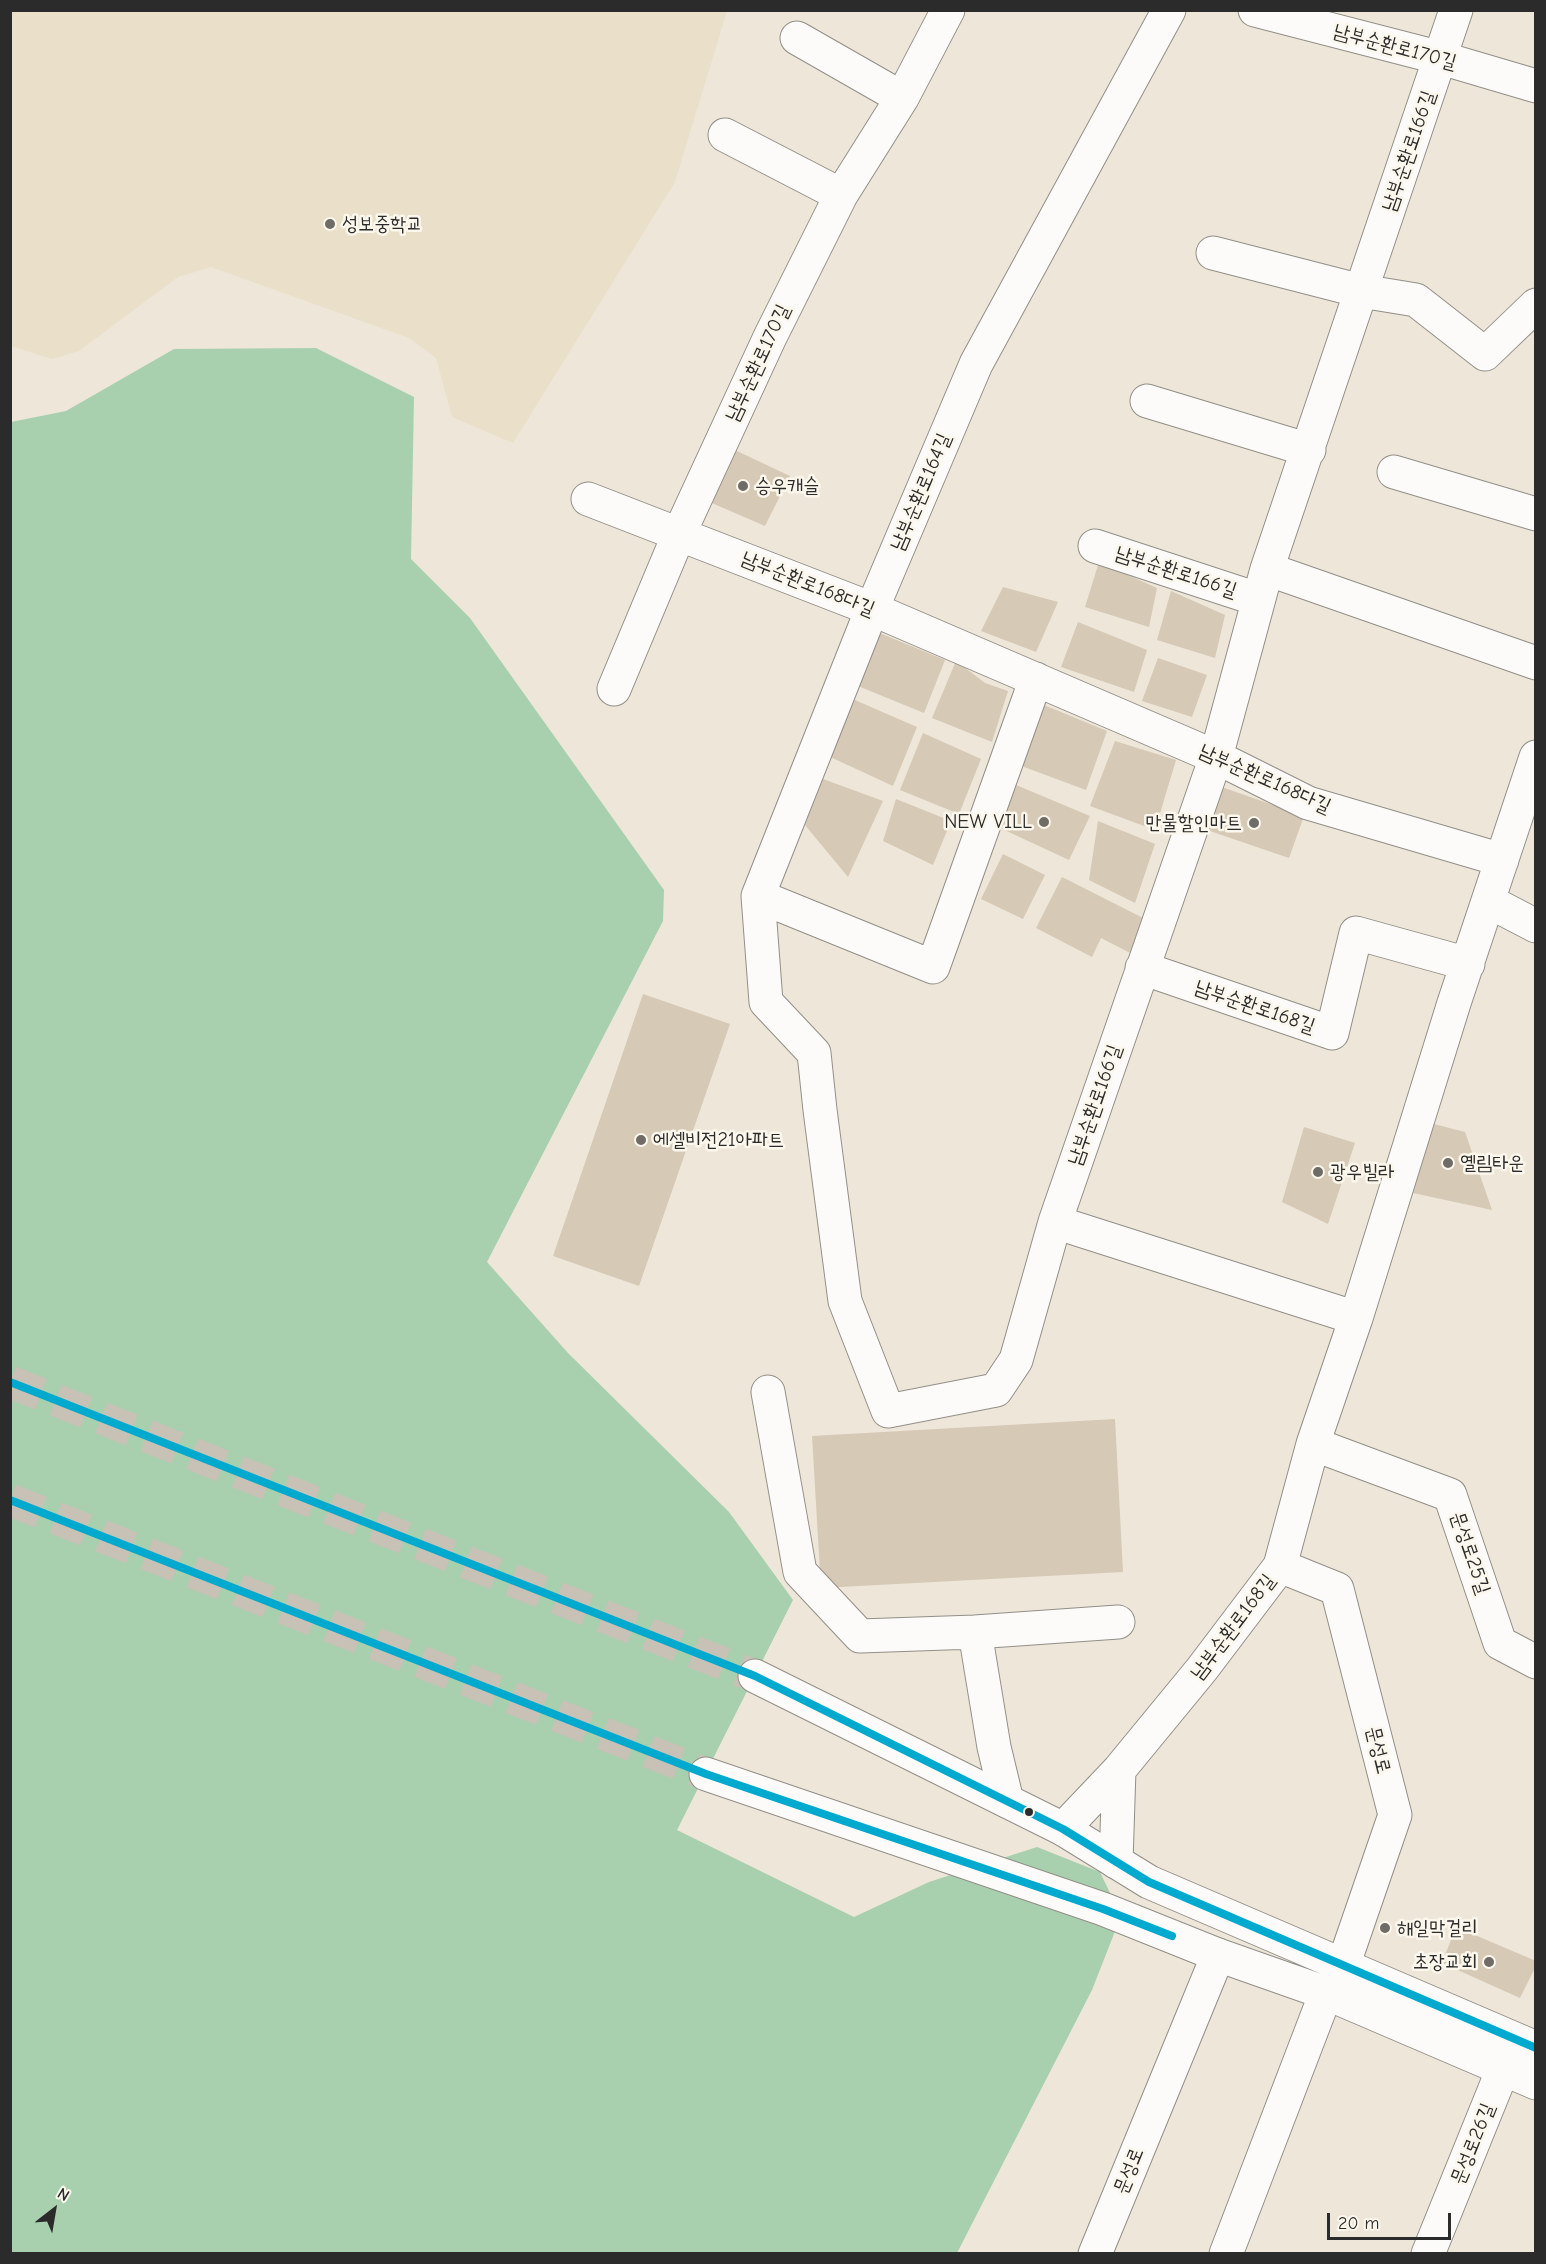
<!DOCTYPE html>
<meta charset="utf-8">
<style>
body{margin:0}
#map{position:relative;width:1546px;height:2264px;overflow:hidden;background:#eee6d9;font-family:"Comic Neue",sans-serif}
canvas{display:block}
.frame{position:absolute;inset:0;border:12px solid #2b2b2b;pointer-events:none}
.north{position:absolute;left:24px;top:2180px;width:60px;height:60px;-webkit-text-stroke:4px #fbf7ec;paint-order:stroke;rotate:31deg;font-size:16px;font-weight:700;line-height:24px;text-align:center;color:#2b2b2b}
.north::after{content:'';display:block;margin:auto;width:21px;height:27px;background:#2b2b2b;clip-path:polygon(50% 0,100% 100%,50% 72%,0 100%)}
.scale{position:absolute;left:1327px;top:2213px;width:124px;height:27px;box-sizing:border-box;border:3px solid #2b2b2b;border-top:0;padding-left:8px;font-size:18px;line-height:21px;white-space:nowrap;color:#2b2b2b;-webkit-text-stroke:4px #fbf7ec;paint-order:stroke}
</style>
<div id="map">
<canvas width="1546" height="2264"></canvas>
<div class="frame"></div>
<div class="north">N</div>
<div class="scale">20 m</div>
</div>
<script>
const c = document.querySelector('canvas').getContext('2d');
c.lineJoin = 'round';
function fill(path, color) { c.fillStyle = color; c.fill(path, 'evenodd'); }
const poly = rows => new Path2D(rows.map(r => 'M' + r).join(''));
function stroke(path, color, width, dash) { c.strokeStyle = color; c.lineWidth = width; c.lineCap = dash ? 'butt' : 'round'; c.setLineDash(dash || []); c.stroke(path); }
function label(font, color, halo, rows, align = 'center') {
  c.font = font + ' "Comic Neue","Poor Story",sans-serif'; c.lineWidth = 5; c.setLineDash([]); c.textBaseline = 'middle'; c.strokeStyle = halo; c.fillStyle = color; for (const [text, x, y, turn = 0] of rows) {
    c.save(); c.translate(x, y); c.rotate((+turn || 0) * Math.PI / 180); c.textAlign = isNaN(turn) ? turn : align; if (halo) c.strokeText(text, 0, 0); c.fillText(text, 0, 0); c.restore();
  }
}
fill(poly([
 [10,11,11,10,727,11,675,182,513,443,452,417,436,358,409,338,211,267,178,277,79,351,52,359,11,346]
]), '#eadfc8');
fill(poly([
 [316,348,414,397,411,559,470,618,664,890,663,921,487,1262,568,1353,729,1512,793,1600,677,1830,854,1917,929,1882,1037,1847,1100,1872,1121,1916,1092,1990,957,2253,11,2254,11,422,66,411,174,349]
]), '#a8d0ae');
fill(poly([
 [720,443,790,476,765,526,698,497],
 [1099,562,1157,588,1149,627,1085,607],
 [1003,587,1058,602,1036,652,981,631],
 [1171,591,1225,615,1215,658,1157,640],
 [1078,622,1147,650,1134,692,1061,667],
 [877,632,945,660,924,713,853,684],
 [1158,658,1207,675,1192,717,1142,701],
 [956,661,985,683,1008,691,992,742,932,718],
 [848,697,917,727,893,786,826,755],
 [1039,703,1107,731,1086,790,1016,764],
 [923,733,981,759,959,814,900,790],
 [1115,741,1176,760,1155,830,1090,806],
 [823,779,883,801,848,877,805,825],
 [1016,785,1090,816,1069,860,998,827],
 [1219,786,1304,816,1289,858,1204,829],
 [896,799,951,821,933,865,883,841],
 [1098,821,1155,844,1135,903,1089,880],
 [1003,854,1045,875,1023,919,981,899],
 [1062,877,1151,922,1134,955,1101,938,1092,957,1036,928],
 [643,994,730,1024,639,1286,553,1256],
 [1430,1123,1465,1132,1492,1210,1413,1193],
 [1304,1127,1355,1143,1328,1224,1282,1202],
 [1115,1419,1123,1572,821,1588,812,1436],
 [1456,1927,1536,1961,1536,1966,1520,1998,1442,1963]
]), '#d6c9b6');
stroke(poly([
 [10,1382,755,1676],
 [10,1500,706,1774]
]), '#c7c1b6', 33, [33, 16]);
const minor = poly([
 [1169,10,976,364,872,609,758,896,766,1002,814,1053,820,1110,845,1301,888,1411,996,1390,1016,1360,1055,1222,1216,757,1267,569,1456,10],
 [1255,10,1441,58,1536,86],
 [797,38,902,98],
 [725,135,841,195],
 [1213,253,1361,291,1416,300,1485,354,1536,305],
 [1147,401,1309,450],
 [1394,472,1536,514],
 [588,499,872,609,1216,757,1308,803,1502,860],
 [1095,546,1257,599],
 [1267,569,1536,663],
 [614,689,679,534,770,337,841,195,902,98,948,10],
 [758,896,933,967,1036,679],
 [1488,901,1536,926],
 [1142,968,1332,1033,1356,933,1468,964],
 [1055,1222,1356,1318],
 [768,1392,800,1572,860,1636,975,1632],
 [1313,1444,1450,1495,1500,1643,1536,1662],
 [1280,1566,1337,1589,1395,1815,1343,1966],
 [1007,1801,994,1747,975,1632,1118,1622],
 [1063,1829,1119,1770,1202,1669,1280,1566,1313,1444,1356,1318,1454,1003,1536,757],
 [1116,1862,1119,1770],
 [1095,2254,1218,1955],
 [1226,2254,1326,1993],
 [1428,2254,1503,2069]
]);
const major = poly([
 [755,1676,1063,1829,1149,1882,1536,2048],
 [706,1774,1103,1909,1218,1955,1326,1993,1536,2083]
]);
stroke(minor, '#928f88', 35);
stroke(major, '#928f88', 35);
stroke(minor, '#fcfbf9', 33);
stroke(major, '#fcfbf9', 33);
stroke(poly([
 [10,1382,755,1676,1063,1829,1149,1882,1536,2048],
 [10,1500,706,1774,1103,1909,1172,1936]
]), '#00a9ce', 8);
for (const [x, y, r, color] of [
 [330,224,6,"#6f6c68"],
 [743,486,6,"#6f6c68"],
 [1044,822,6,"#6f6c68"],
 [1254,823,6,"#6f6c68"],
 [641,1140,6,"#6f6c68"],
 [1448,1163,6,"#6f6c68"],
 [1318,1172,6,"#6f6c68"],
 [1029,1812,5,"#2b2b2b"],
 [1385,1928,6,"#6f6c68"],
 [1489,1962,6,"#6f6c68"]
]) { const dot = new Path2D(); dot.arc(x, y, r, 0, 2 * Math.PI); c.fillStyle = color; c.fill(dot); stroke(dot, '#fbf7ec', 2); }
label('20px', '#2b2b2b', '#fbf7ec', [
 ["남부순환로170길",1395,47,15],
 ["남부순환로166길",1409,151,-71],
 ["남부순환로170길",758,363,-65],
 ["남부순환로164길",921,492,-67],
 ["남부순환로166길",1176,572,18],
 ["남부순환로168다길",808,584,22],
 ["남부순환로168다길",1265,779,24],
 ["남부순환로168길",1255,1007,19],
 ["남부순환로166길",1095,1105,-71],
 ["문성로25길",1470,1553,71],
 ["남부순환로168길",1233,1627,-53],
 ["문성로",1378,1750,76],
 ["문성로26길",1473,2144,-68],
 ["문성로",1129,2171,-68]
]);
label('20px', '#2b2b2b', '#fbf7ec', [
 ["성보중학교",342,224],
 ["승우캐슬",755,486],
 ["NEW VILL",1032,822,"right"],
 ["만물할인마트",1242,823,"right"],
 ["에셀비전21아파트",653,1140],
 ["옐림타운",1460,1163],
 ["광우빌라",1330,1172],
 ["해일막걸리",1397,1928],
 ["초장교회",1477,1962,"right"]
], 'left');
</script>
